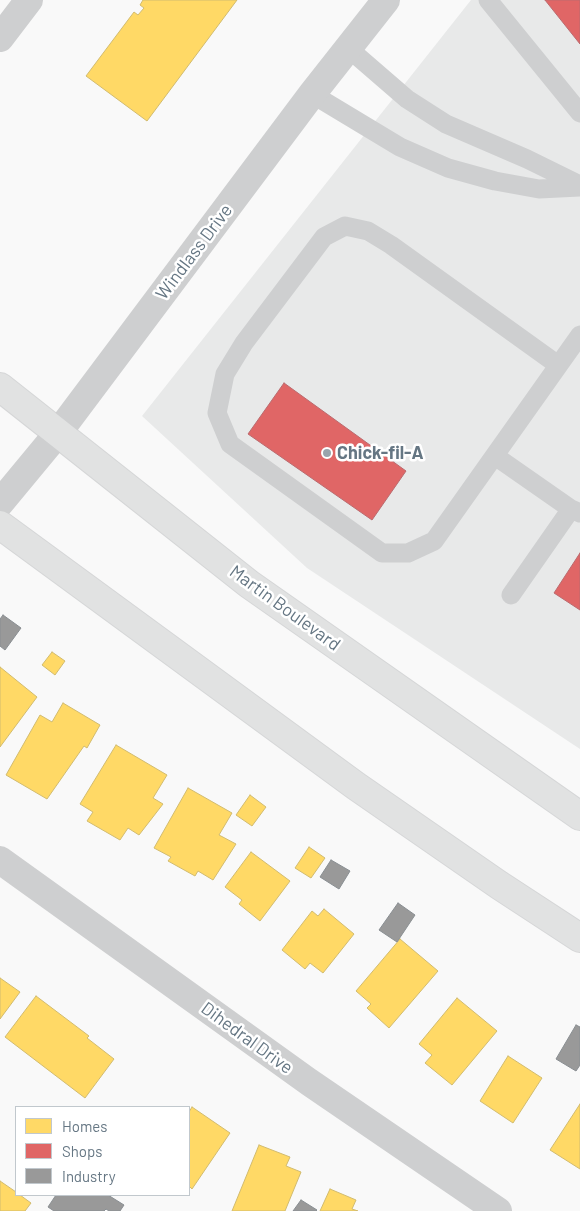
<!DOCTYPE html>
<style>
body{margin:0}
#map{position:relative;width:580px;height:1211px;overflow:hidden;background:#f9f9f9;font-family:Barlow,sans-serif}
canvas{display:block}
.legend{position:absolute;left:15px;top:1106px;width:175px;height:90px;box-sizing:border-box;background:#fff;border:1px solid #c1c8cd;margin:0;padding:6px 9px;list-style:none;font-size:15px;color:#657683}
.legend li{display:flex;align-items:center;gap:10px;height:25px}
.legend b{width:25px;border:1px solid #c1c8cd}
</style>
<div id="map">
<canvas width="580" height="1211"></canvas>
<ul class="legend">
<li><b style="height:14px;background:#ffd966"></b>Homes</li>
<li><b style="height:14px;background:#e06666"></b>Shops</li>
<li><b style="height:14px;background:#999"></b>Industry</li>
</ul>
</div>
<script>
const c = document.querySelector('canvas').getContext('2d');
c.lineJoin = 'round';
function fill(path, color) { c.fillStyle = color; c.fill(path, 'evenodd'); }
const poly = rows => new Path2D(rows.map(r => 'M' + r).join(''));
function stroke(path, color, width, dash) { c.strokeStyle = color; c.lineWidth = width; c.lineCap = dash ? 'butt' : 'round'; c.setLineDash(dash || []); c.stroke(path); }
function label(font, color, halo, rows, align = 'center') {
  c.font = font + ' Barlow,sans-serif'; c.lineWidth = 5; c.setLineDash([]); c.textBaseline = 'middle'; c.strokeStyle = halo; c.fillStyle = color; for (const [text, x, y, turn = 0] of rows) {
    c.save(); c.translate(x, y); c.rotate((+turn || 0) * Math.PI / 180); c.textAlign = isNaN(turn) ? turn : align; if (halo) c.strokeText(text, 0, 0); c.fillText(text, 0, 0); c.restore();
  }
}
fill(poly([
 [471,0,580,0,580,749,307,568,142,416]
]), '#e8e9e9');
const homes = poly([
 [143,0,237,0,147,121,86,76,134,12,138,15,144,8,140,5,143,0],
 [52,652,65,661,55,675,42,665,52,652],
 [0,667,37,697,0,747,0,667],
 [63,703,100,725,87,748,84,746,47,799,6,775,40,715,52,722,63,703],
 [116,745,167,775,153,798,163,804,139,835,128,828,120,840,87,821,93,812,80,804,116,745],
 [188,788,232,813,219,835,236,844,213,880,198,871,195,876,168,861,171,857,154,848,188,788],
 [250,795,266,807,252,826,236,815,250,795],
 [309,847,325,858,311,878,295,868,309,847],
 [251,852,290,881,260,921,239,904,242,900,225,887,251,852],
 [324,909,354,934,323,973,310,963,305,969,282,950,312,911,318,916,324,909],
 [400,939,438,971,389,1028,367,1008,371,1004,356,991,400,939],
 [0,978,20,992,0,1019,0,978],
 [36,996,89,1036,87,1038,114,1059,85,1098,5,1037,36,996],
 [457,998,497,1031,452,1085,425,1063,432,1055,419,1044,457,998],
 [508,1056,542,1078,513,1123,480,1101,508,1056],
 [580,1104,580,1169,550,1150,580,1104],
 [192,1107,230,1133,192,1189,189,1186,189,1112,192,1107],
 [259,1145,290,1157,286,1166,301,1172,285,1211,232,1211,259,1145],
 [0,1181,16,1192,16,1195,20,1195,31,1203,25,1211,0,1211,0,1181],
 [330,1189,356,1200,352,1209,358,1211,320,1211,330,1189]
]);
fill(homes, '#ffd966');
stroke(homes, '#d1bb6f', 1);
const shops = poly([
 [545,0,580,0,580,44,545,0],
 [284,383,406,471,372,520,248,434,284,383],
 [580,553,580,610,554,593,580,553]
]);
fill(shops, '#e06666');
stroke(shops, '#bb6b6f', 1);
const industry = poly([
 [3,615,21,628,5,650,0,646,0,619,3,615],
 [331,860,350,871,339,889,320,877,331,860],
 [398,903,415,915,397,942,379,930,398,903],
 [576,1025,580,1027,580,1065,576,1071,556,1059,576,1025],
 [56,1195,108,1195,124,1205,120,1211,109,1211,106,1209,104,1211,54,1211,48,1207,56,1195],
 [301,1200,317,1210,316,1211,293,1211,301,1200]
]);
fill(industry, '#999');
stroke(industry, '#898e92', 1);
const secondary = poly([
 [0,387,249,584,580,816],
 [0,525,356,786,499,885,580,938]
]);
stroke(secondary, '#d5d6d7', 30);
stroke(poly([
 [488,0,580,113],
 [348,48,407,99,446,124,527,159,580,185],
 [312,94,400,147,448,168,495,181,539,189,580,187],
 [558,365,391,245,368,231,345,226,324,237,244,343,225,374,217,413,230,444,382,553,408,553,434,541,580,335],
 [495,456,571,509,580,513],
 [511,595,571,509]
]), '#cecfd0', 19);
stroke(poly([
 [0,38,29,0],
 [0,503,58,433,312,94,386,0],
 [0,860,309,1082,498,1211]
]), '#cecfd0', 28);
stroke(secondary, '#e1e2e2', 28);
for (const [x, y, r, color] of [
 [327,453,5,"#99a4ac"]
]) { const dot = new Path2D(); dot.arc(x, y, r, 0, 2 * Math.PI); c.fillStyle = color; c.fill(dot); stroke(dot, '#fff', 2); }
label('18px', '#657683', '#fff', [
 ["Windlass Drive",194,252,-53],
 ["Martin Boulevard",285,608,36],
 ["Dihedral Drive",247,1038,36]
]);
label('bold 18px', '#657683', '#fff', [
 ["Chick-fil-A",337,453]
], 'left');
</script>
